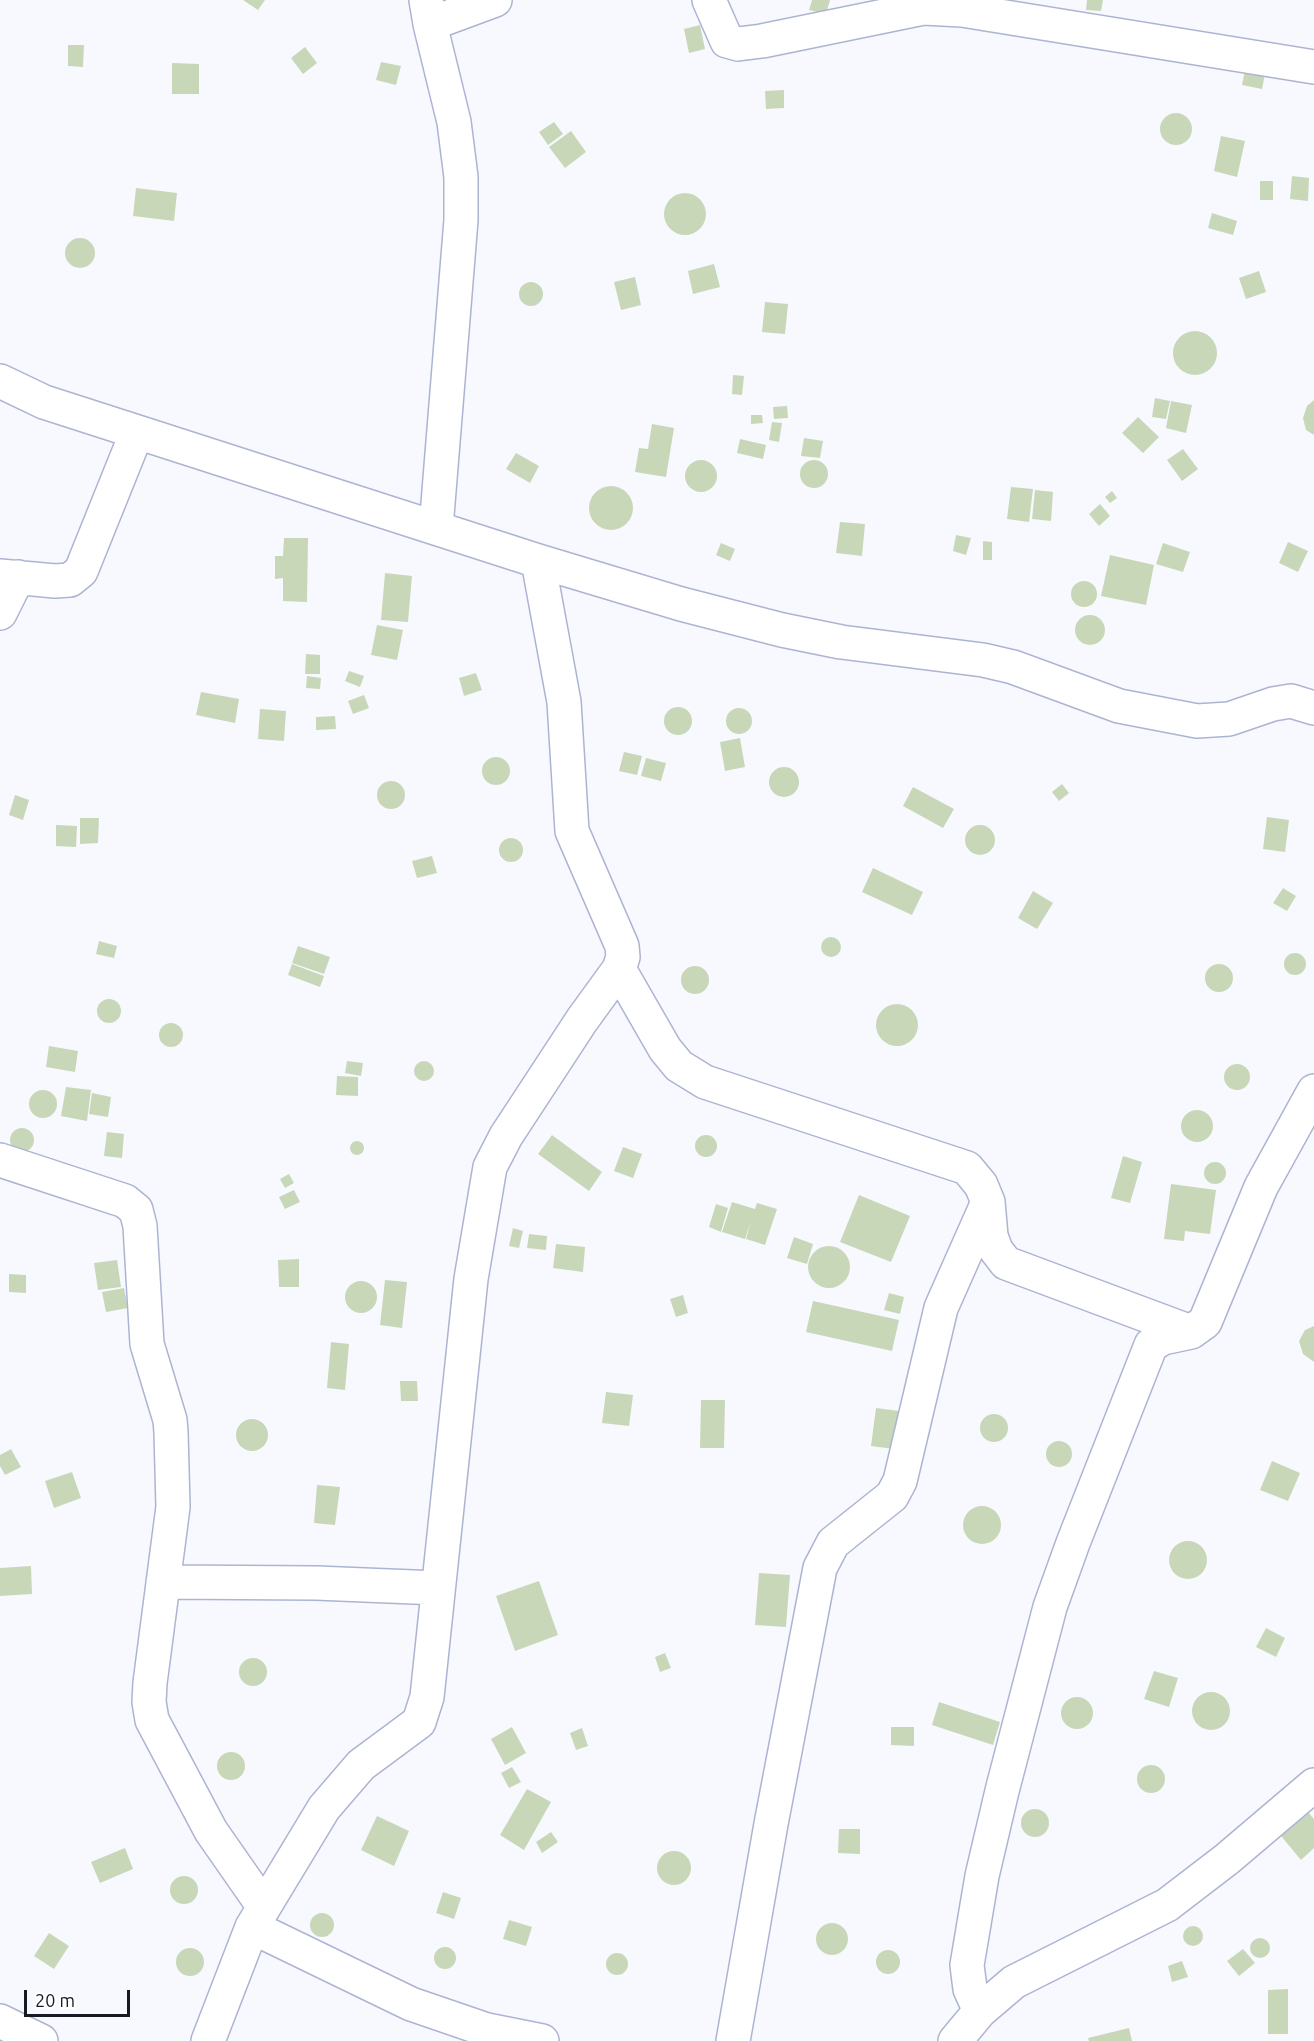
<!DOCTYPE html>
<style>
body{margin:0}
#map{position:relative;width:1314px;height:2041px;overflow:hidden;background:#f7f9ff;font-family:Ubuntu,sans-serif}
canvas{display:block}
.scale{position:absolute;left:24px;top:1990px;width:106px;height:27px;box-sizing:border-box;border:3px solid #171a25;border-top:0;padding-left:8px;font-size:18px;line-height:21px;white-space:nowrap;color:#171a25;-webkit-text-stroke:4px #fff;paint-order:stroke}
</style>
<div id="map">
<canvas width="1314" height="2041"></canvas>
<div class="scale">20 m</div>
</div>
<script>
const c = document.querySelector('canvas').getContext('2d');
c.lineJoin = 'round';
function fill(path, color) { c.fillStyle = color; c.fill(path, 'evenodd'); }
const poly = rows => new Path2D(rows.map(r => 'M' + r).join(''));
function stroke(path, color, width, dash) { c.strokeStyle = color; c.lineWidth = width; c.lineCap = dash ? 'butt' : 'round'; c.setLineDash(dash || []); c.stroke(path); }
fill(poly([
 [243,0,265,0,258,10],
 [812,0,830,0,826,14,809,10],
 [1087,0,1103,0,1101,11,1086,10],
 [700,25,705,49,689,53,684,29],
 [68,45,84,45,83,67,68,66],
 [305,47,317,63,303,74,291,58],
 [381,62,401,66,396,85,376,80],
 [172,63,199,64,199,94,172,94],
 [1245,70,1265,74,1262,89,1242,85],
 [784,90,784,108,766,109,765,91],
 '1160 129a16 16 0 1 1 32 0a16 16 0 1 1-32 0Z',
 [554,122,563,134,548,145,539,132],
 [571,131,586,152,565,168,549,147],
 [1221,136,1245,141,1237,177,1214,171],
 [1292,176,1309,178,1308,201,1290,199],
 [1260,181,1273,181,1273,200,1260,200],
 [136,188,177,193,174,221,133,216],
 '664 214a21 21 0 1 1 42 0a21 21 0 1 1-42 0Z',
 [1212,213,1237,221,1233,235,1208,228],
 '65 253a15 15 0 1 1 30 0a15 15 0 1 1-30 0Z',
 [714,264,720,287,693,294,688,271],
 [1259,271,1266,292,1246,299,1239,278],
 [635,277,641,305,621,310,614,282],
 '519 294a12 12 0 1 1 24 0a12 12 0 1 1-24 0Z',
 [765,302,788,304,785,334,762,332],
 '1173 353a22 22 0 1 1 44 0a22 22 0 1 1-44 0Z',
 [733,375,744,376,742,395,732,394],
 [1155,398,1170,401,1166,419,1152,417],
 [1314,400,1314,435,1306,430,1303,418,1307,406],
 [1171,401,1192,405,1186,433,1166,428],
 [787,406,788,418,774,419,773,407],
 [751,415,762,415,763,423,751,424],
 [1138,417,1159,437,1143,453,1122,433],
 [772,422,782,423,779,442,769,440],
 [652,424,674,428,666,477,635,472,639,448,648,449],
 [804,438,823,441,820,458,801,456],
 [740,439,766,445,763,459,737,453],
 [1183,449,1198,469,1182,481,1167,460],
 [516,453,539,466,530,483,506,469],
 '685 476a16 16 0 1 1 32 0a16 16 0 1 1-32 0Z',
 '800 474a14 14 0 1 1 28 0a14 14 0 1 1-28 0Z',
 '589 508a22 22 0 1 1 44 0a22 22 0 1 1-44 0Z',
 [1011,487,1033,489,1029,522,1007,519],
 [1035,490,1053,492,1051,521,1032,519],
 [1112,491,1117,498,1110,503,1105,497],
 [1100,504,1110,516,1099,526,1089,514],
 [840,522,865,524,862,556,836,553],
 [956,535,971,538,966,555,953,551],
 [284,538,308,538,307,602,283,601,283,578,275,579,275,556,283,556],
 [983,541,992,542,992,560,983,560],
 [1288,542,1308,551,1298,572,1279,563],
 [721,543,735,549,730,561,716,555],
 [1163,543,1190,552,1183,572,1156,564],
 [1110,555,1154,565,1146,605,1101,596],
 [385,573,412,576,408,622,381,620],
 '1071 594a13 13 0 1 1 26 0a13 13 0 1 1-26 0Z',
 '1075 630a15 15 0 1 1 30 0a15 15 0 1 1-30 0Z',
 [377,625,403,630,397,660,371,655],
 [306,654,320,655,320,674,305,674],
 [349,671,364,676,360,687,345,681],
 [476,673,482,690,464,696,459,678],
 [307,676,321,678,320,689,306,688],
 [201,692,239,699,235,723,196,715],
 [364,695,369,708,353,714,348,701],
 '664 721a14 14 0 1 1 28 0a14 14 0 1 1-28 0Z',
 '726 721a13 13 0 1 1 26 0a13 13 0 1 1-26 0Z',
 [260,709,286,711,284,741,258,739],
 [335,716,336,729,316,730,316,717],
 [740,738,745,767,725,771,720,742],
 [624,752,642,756,637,775,619,771],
 '482 771a14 14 0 1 1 28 0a14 14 0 1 1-28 0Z',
 [646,758,666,763,661,781,641,776],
 '769 782a15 15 0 1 1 30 0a15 15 0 1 1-30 0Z',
 '377 795a14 14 0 1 1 28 0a14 14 0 1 1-28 0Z',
 [1062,784,1069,793,1059,801,1052,792],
 [913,787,954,809,943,828,903,806],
 [15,795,29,800,23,820,9,815],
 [1267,817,1289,820,1285,852,1263,849],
 [80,818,99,818,98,843,80,844],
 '965 840a15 15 0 1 1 30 0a15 15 0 1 1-30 0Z',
 [56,825,77,826,76,847,56,846],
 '499 850a12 12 0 1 1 24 0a12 12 0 1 1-24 0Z',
 [432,856,437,873,417,878,412,861],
 [873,868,923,892,912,915,862,892],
 [1283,888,1296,896,1287,911,1273,903],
 [1033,891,1053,903,1037,929,1018,918],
 '821 947a10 10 0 1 1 20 0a10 10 0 1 1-20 0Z',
 [99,941,117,946,114,958,96,954],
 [298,946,330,957,324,974,292,963],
 '1284 964a11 11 0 1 1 22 0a11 11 0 1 1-22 0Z',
 [292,964,324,976,320,987,288,975],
 '1205 978a14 14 0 1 1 28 0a14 14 0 1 1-28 0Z',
 '681 980a14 14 0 1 1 28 0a14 14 0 1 1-28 0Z',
 '97 1011a12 12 0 1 1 24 0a12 12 0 1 1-24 0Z',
 '876 1025a21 21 0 1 1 42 0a21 21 0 1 1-42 0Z',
 '159 1035a12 12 0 1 1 24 0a12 12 0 1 1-24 0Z',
 [49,1046,78,1051,75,1072,46,1067],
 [347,1061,363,1063,361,1076,345,1073],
 '414 1071a10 10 0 1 1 20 0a10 10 0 1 1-20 0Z',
 '1224 1077a13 13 0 1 1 26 0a13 13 0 1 1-26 0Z',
 [337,1076,358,1077,358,1096,336,1095],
 [66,1087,91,1090,87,1121,61,1116],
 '29 1104a14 14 0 1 1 28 0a14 14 0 1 1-28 0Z',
 [92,1093,111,1097,108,1117,89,1114],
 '1181 1126a16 16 0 1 1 32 0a16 16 0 1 1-32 0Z',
 '10 1140a12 12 0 1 1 24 0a12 12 0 1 1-24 0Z',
 [107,1132,124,1134,122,1158,104,1156],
 '695 1146a11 11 0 1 1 22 0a11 11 0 1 1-22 0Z',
 [552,1135,602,1172,589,1191,538,1154],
 '350 1148a7 7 0 1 1 14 0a7 7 0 1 1-14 0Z',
 [623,1147,642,1154,633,1178,614,1171],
 [1123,1156,1142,1162,1130,1203,1111,1198],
 '1204 1173a11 11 0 1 1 22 0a11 11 0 1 1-22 0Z',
 [289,1174,294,1183,285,1188,280,1179],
 [1171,1184,1216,1190,1210,1234,1185,1231,1184,1241,1164,1239],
 [294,1190,300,1202,285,1209,279,1197],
 [859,1195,910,1216,891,1262,840,1242],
 [732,1202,755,1209,757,1203,777,1209,765,1245,746,1239,751,1221,745,1239,722,1232],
 [716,1204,728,1208,721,1232,709,1227],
 [513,1228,523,1231,519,1248,509,1246],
 [529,1234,547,1236,546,1250,527,1248],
 [794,1237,813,1244,807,1264,787,1258],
 [556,1244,585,1247,583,1272,553,1268],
 '808 1267a21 21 0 1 1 42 0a21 21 0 1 1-42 0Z',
 [299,1259,299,1287,279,1287,278,1260],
 [117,1260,121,1287,98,1290,94,1263],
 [9,1274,26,1275,26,1293,9,1292],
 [385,1280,407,1282,402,1328,380,1325],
 '345 1297a16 16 0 1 1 32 0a16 16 0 1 1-32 0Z',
 [124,1288,128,1308,106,1312,102,1292],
 [889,1293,904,1297,900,1314,884,1310],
 [683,1295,688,1313,676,1317,670,1299],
 [813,1301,899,1320,892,1351,806,1332],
 [1314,1326,1314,1362,1303,1354,1299,1341,1305,1330],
 [331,1342,349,1344,345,1390,327,1388],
 [400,1381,417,1381,418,1401,401,1401],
 [606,1392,633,1395,629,1426,602,1423],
 [701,1400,725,1400,724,1448,700,1448],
 [876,1408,899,1411,894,1449,871,1446],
 '980 1428a14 14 0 1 1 28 0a14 14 0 1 1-28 0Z',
 '236 1435a16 16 0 1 1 32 0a16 16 0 1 1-32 0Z',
 '1046 1454a13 13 0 1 1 26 0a13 13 0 1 1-26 0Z',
 [11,1449,21,1467,5,1475,0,1466,0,1455],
 [1272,1461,1300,1473,1288,1501,1260,1490],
 [72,1472,81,1498,54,1508,45,1481],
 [317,1485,340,1487,335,1525,314,1523],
 '963 1525a19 19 0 1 1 38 0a19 19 0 1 1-38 0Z',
 '1169 1560a19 19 0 1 1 38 0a19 19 0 1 1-38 0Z',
 [31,1566,32,1594,0,1596,0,1568],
 [759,1573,790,1575,786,1627,755,1625],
 [539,1581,558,1635,515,1651,496,1596],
 [1266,1628,1285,1638,1276,1657,1256,1647],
 [665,1653,671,1668,660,1672,655,1657],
 '239 1672a14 14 0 1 1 28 0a14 14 0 1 1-28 0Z',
 [1154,1671,1178,1678,1169,1707,1144,1699],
 '1192 1711a19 19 0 1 1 38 0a19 19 0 1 1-38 0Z',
 '1061 1713a16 16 0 1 1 32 0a16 16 0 1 1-32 0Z',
 [939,1702,1000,1722,993,1745,932,1725],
 [512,1727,526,1753,505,1765,491,1739],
 [891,1727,914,1727,914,1746,891,1745],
 [582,1728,588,1746,576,1750,570,1733],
 '217 1766a14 14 0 1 1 28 0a14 14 0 1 1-28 0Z',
 '1137 1779a14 14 0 1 1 28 0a14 14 0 1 1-28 0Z',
 [512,1767,521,1782,509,1788,501,1773],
 [527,1789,551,1802,524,1850,500,1835],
 '1021 1823a14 14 0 1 1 28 0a14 14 0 1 1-28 0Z',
 [1308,1812,1314,1819,1314,1848,1301,1860,1281,1836],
 [377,1816,409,1831,394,1866,361,1850],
 [839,1829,860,1829,860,1854,838,1853],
 [551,1832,558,1842,542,1853,536,1842],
 [125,1848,133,1869,100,1883,91,1862],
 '657 1868a17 17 0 1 1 34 0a17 17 0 1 1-34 0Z',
 '170 1890a14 14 0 1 1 28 0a14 14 0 1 1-28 0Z',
 [443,1892,461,1898,454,1919,436,1913],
 '310 1925a12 12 0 1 1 24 0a12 12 0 1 1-24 0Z',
 [509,1920,532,1927,526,1946,503,1939],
 '816 1939a16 16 0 1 1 32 0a16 16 0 1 1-32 0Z',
 '1183 1936a10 10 0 1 1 20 0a10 10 0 1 1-20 0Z',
 [49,1933,69,1946,54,1969,34,1956],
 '1250 1948a10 10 0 1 1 20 0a10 10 0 1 1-20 0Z',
 '434 1958a11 11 0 1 1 22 0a11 11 0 1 1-22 0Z',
 '176 1962a14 14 0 1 1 28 0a14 14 0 1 1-28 0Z',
 [1243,1949,1255,1963,1239,1976,1227,1961],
 '876 1962a12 12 0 1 1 24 0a12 12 0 1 1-24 0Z',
 '606 1964a11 11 0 1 1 22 0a11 11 0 1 1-22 0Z',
 [1182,1961,1188,1977,1172,1982,1168,1966],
 [1288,1989,1288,2034,1268,2034,1268,1990],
 [1129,2028,1132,2041,1089,2041,1088,2038]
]), '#c9d7b9');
const street = poly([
 [426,0,430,24,454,122,461,177,461,220,436,528],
 [709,0,727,41,738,44,762,41,923,8,962,10,1314,67],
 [430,24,495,0],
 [0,381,44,402,538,561,681,604,782,630,841,642,983,660,1013,667,1119,706,1197,721,1229,719,1273,704,1291,701,1314,708],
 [0,576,55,581,70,580,81,571,137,432],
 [0,613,18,577],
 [619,969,665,1049,679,1066,705,1082,967,1168,981,1185,988,1202,991,1236,996,1250,1006,1263,1191,1332],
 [0,1160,125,1201,136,1210,140,1226,147,1344,170,1420,171,1432,173,1507,150,1683,149,1702,152,1720,211,1831,264,1907],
 [163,1582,316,1583,438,1588],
 [252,1927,411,2004,487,2030,542,2041],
 [980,2011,970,1989,967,1965,982,1876,1002,1791,1050,1607,1073,1543,1151,1345,1163,1338,1191,1332,1205,1322,1261,1187,1314,1091],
 [0,2021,41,2041],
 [208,2041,252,1927,324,1808,361,1765,419,1722,427,1697,471,1279,490,1167,506,1136,582,1020,619,969,623,957,622,946,572,831,564,702,538,561],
 [733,2041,771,1824,820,1568,833,1543,892,1496,900,1481,941,1308,988,1202],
 [955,2041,980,2011,1014,1982,1167,1905,1227,1859,1314,1785]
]);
stroke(street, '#acb4d2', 36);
stroke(street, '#fff', 33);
</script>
